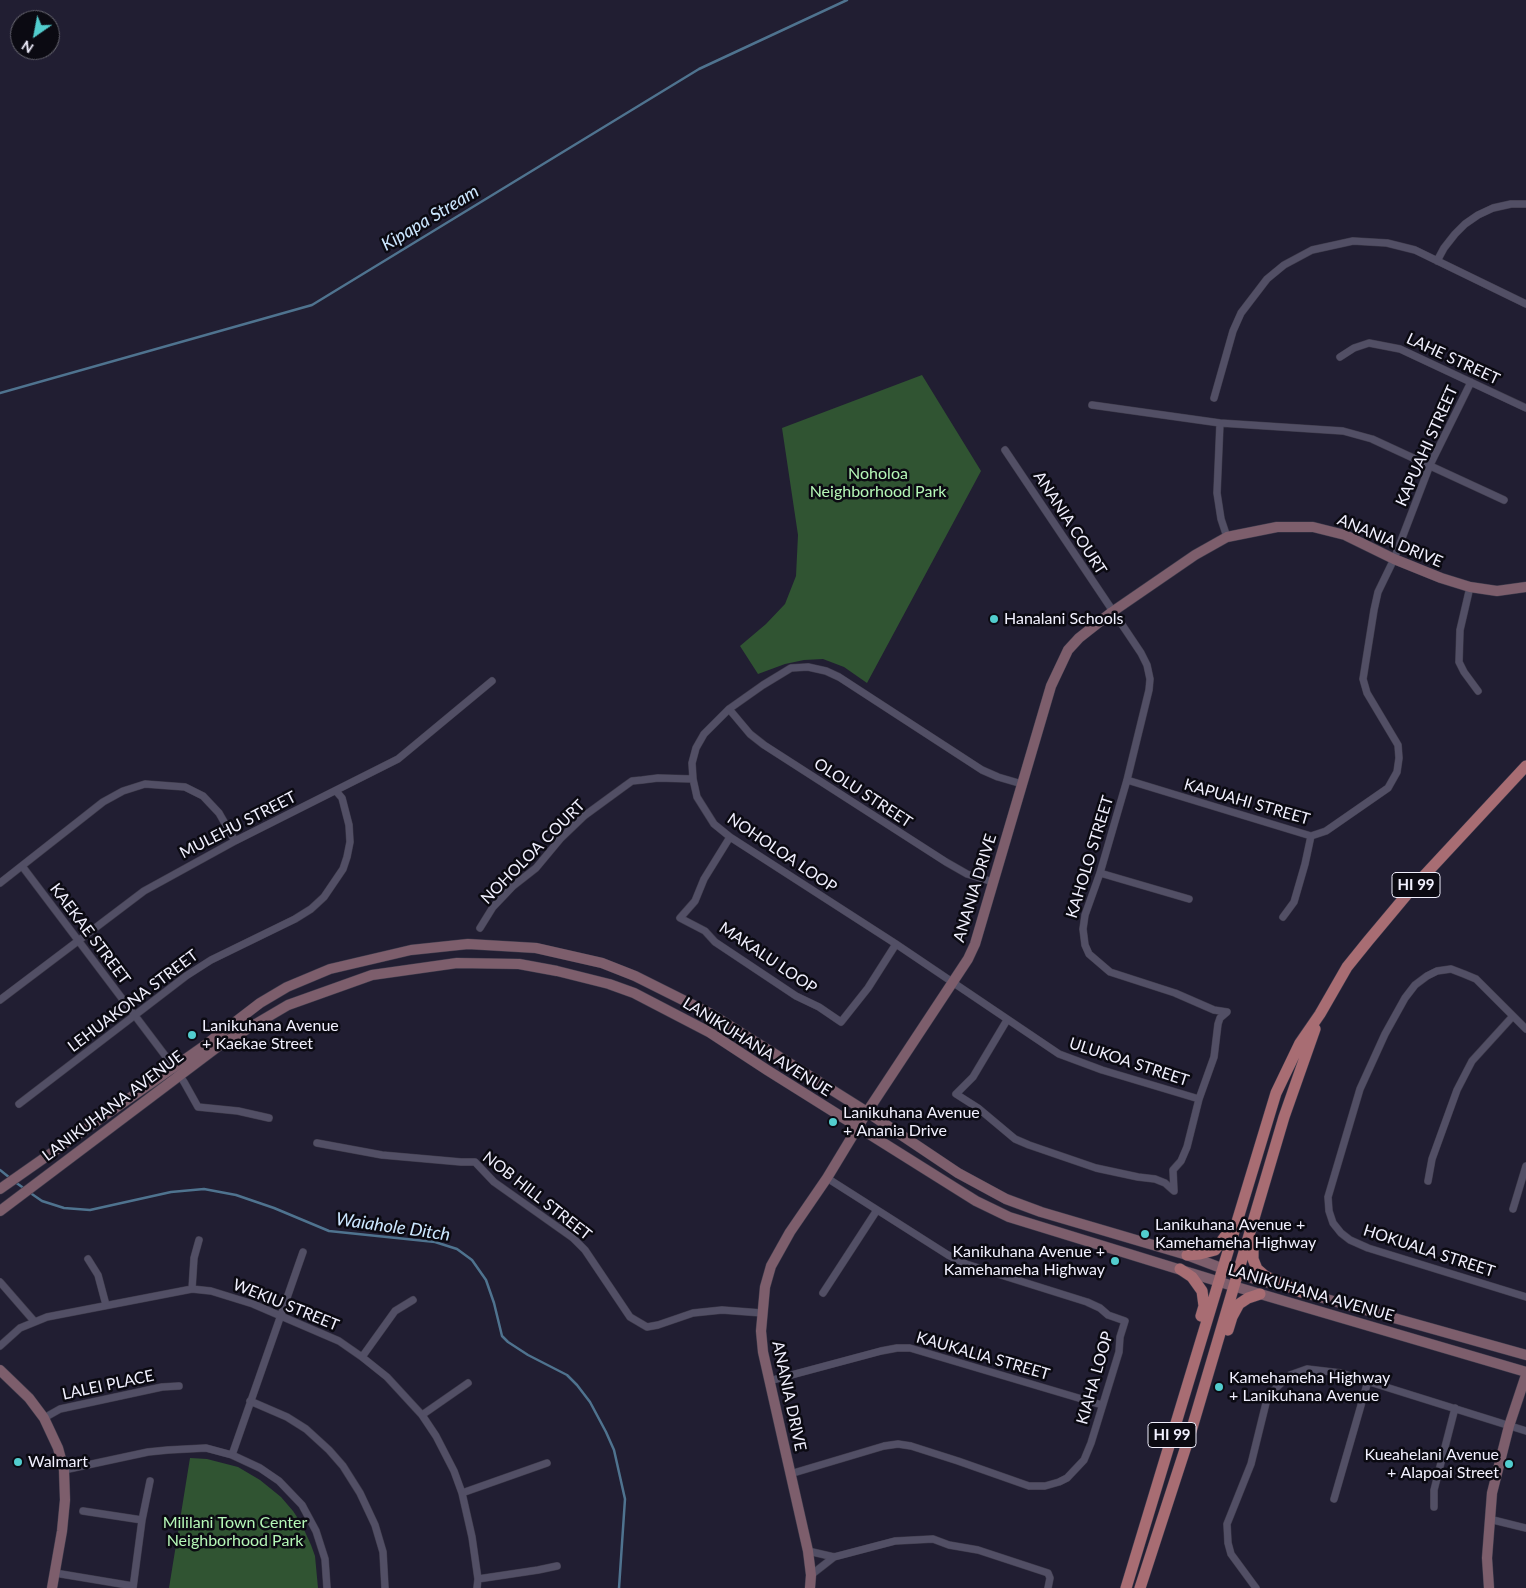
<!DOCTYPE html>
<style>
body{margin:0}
#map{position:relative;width:1526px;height:1588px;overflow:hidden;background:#211e32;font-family:Lato,sans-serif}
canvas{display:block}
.north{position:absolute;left:10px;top:10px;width:50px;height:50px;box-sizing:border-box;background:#0b0a12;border:1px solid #676670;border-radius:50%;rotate:213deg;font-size:14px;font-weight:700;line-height:20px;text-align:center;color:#f1f0fe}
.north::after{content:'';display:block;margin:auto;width:18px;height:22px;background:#52cdce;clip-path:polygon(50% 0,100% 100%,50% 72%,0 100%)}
</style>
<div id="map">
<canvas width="1526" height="1588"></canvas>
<div class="north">N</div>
</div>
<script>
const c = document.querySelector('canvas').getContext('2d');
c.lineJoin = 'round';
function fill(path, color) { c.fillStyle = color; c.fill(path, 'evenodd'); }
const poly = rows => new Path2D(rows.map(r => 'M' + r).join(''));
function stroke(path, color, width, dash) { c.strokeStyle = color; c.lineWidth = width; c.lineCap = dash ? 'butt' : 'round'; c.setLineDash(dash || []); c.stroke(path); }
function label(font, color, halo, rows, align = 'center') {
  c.font = font + ' Lato,sans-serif'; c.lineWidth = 5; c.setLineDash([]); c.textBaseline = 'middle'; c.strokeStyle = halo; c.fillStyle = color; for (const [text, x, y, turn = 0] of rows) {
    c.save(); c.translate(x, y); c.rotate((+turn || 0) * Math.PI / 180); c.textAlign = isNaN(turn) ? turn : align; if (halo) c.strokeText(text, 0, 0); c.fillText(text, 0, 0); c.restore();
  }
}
fill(poly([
 [922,375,981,471,867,683,844,667,823,659,804,660,785,664,758,674,740,646,766,624,785,604,796,576,798,535,782,428],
 [190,1458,207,1459,238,1467,260,1480,281,1497,293,1511,301,1523,311,1545,315,1556,318,1588,169,1588]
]), '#305432');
stroke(poly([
 [0,393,312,305,699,69,847,0],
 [0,1170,10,1178],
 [15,1182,25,1189],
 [29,1192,42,1201,64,1208,90,1210,171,1192,204,1189,236,1195,274,1208,329,1231,435,1242,457,1249,472,1260,486,1280,494,1303,502,1336,508,1342,528,1355,567,1375,577,1385,590,1402,606,1432,614,1450,625,1499,619,1588]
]), '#4f738f', 2.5);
const street = poly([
 [1437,261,1444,248,1455,234,1465,224,1478,215,1493,208,1511,204,1526,204],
 [1340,357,1354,348,1369,343,1400,349,1526,408],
 [1214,398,1233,331,1241,313,1267,279,1284,265,1312,250,1353,241,1387,243,1415,250,1526,304],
 [1092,405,1220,423,1343,431,1372,439,1504,500],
 [1220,423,1217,493,1221,519,1227,537],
 [1005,450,1141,653,1147,665,1150,679,1149,690,1127,780,1100,873,1085,915,1083,929,1085,945,1089,954,1110,972,1175,993,1214,1010,1227,1012,1220,1018,1218,1024,1214,1057,1199,1099,1187,1147,1181,1161,1173,1170,1174,1191,1165,1183,1155,1179,1138,1177,1096,1168,1029,1145,1015,1139,978,1108,956,1094,973,1077,1007,1020],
 [1470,587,1460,630,1459,662,1464,672,1478,691],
 [729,709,750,734,764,745,946,862,967,874,993,882],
 [1127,780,1311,836,1326,831,1388,788,1397,772,1399,758,1398,745,1367,693,1363,679,1374,610,1378,592,1394,559,1430,465,1471,382],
 [1022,784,998,777,982,770,839,677,826,671,808,667,791,668,763,685,729,709,704,734,696,748,692,763,693,779,697,797,714,824,730,837,896,944,1059,1054,1102,1070,1199,1099],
 [730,837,704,879,695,901,680,918,705,931,715,942,796,996,819,1007,841,1022,868,988,896,944],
 [22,866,173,1066,184,1082,198,1107,238,1111,269,1118],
 [1100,873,1189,899],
 [0,883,103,802,123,791,145,784,185,787,203,796,219,813,235,841],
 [1283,917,1294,902,1305,864,1311,836],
 [480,928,493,907,513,886,536,868,561,838,584,816,625,786,632,781,642,780,658,778,693,779],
 [0,1000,144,891,235,841,398,759,492,681],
 [1526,1029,1476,979,1464,974,1451,969,1437,971,1427,976,1415,985,1405,998,1385,1034,1360,1089,1328,1197,1329,1211,1333,1223,1341,1233,1350,1240,1368,1248,1526,1297],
 [19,1104,186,976,211,960,295,919,311,909,324,897,343,869,347,857,350,842,349,825,342,798,336,791],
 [317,1143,382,1155,461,1162,475,1162,494,1182,573,1238,585,1250,630,1317,647,1327,658,1325,693,1313,722,1310,762,1313],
 [1428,1181,1432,1159,1457,1090,1472,1061,1513,1016],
 [1513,1209,1526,1166],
 [88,1259,98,1275,106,1305],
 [0,1282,34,1321],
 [192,1289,194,1258,199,1240],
 [823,1293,877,1210],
 [0,1346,20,1328,47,1317,192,1289,211,1291,253,1304,339,1341,362,1357,387,1377,422,1415,436,1436,454,1471,462,1493,472,1537,478,1579,477,1588],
 [362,1357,395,1311,413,1300],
 [769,1381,881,1351,897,1348,910,1348,1102,1405],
 [250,1401,287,1417,306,1429,329,1450,343,1466,360,1493,375,1525,383,1552,385,1588],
 [422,1415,468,1383],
 [44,1418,60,1409,162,1387,179,1386],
 [232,1455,303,1252],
 [64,1470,148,1452,168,1450,206,1448,232,1455,260,1468,279,1481,302,1505,316,1531,325,1559,327,1588],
 [790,1474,884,1446,898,1444,911,1446,958,1461,1029,1486,1045,1486,1059,1482,1067,1478,1084,1460,1091,1443,1119,1352,1120,1337,1125,1321,1108,1315,1100,1308,1087,1302,966,1264,948,1255,827,1178],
 [462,1493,547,1463],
 [1334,1499,1368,1381],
 [1434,1507,1434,1490,1455,1408],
 [83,1511,142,1520],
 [1489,1519,1526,1528],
 [808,1551,834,1557,895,1541,933,1539,949,1545,978,1550,1048,1573,1050,1578,1048,1588],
 [55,1573,133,1586],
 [811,1575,834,1557],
 [478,1579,538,1570,557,1566],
 [133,1588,142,1520,150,1481],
 [1256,1588,1231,1554,1228,1543,1227,1524,1251,1464,1267,1399,1277,1387,1290,1375,1307,1369,1341,1373,1526,1431]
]);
const secondary = poly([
 [0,1189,204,1046,260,1003,287,987,330,969,411,950,468,944,536,948,602,963,635,976,711,1014,867,1112,958,1173,1006,1199,1041,1212,1187,1255,1237,1274,1276,1285],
 [0,1211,220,1045,288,1005,372,975,457,963,519,964,557,971,609,984,634,993,709,1032,767,1070,976,1201,1009,1217,1233,1286,1526,1372],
 [1294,1290,1526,1355],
 [0,1370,29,1398,44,1418,58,1448,64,1470,65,1500,62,1531,52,1588],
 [810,1588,811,1575,808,1551,763,1352,761,1331,765,1287,771,1266,790,1232,827,1178,867,1112,968,959,975,944,1051,686,1068,650,1079,638,1112,612,1195,555,1227,537,1277,527,1313,527,1345,535,1394,559,1441,578,1470,587,1497,591,1526,587],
 [1489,1588,1487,1558,1492,1493,1509,1426,1526,1375]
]);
const primary = poly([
 [1253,1240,1253,1259,1257,1269,1265,1276,1301,1292],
 [1187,1255,1200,1254,1215,1250,1229,1231],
 [1180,1269,1192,1277,1202,1291,1204,1306,1201,1316],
 [1228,1330,1232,1317,1239,1304,1248,1298,1260,1294],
 [1126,1588,1276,1093,1300,1043,1320,1014,1347,967,1368,941,1409,892,1526,766],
 [1140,1588,1192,1428,1284,1117,1315,1029]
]);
stroke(street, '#3e3b4b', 8);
stroke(secondary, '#3e3b4b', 11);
stroke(primary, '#3e3b4b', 12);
stroke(street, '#524f65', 7);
stroke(secondary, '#7d5e6c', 10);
stroke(primary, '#a86d73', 11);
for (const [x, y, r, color] of [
 [994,619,5,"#52cdce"],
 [192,1035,5,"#52cdce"],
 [833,1122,5,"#52cdce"],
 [1145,1234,5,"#52cdce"],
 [1115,1261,5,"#52cdce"],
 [1219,1387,5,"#52cdce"],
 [18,1462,5,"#52cdce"],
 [1509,1464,5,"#52cdce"]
]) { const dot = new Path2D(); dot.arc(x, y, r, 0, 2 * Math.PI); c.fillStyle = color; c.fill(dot); stroke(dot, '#0b0a12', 2); }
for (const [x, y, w] of [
 [1416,885,48],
 [1172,1435,48]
]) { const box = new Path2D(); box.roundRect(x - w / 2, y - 12.5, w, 25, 4); c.fillStyle = '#0b0a12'; c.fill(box); stroke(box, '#f1f0fe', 1); }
label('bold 15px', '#f1f0fe', null, [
 ["HI 99",1416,885],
 ["HI 99",1172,1435]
]);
label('16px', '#f1f0fe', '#0b0a12', [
 ["LAHE STREET",1453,359,25],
 ["KAPUAHI STREET",1427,446,-66],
 ["ANANIA COURT",1070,523,57],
 ["ANANIA DRIVE",1390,541,23],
 ["OLOLU STREET",863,793,33],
 ["KAPUAHI STREET",1247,802,16],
 ["MULEHU STREET",238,825,-27],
 ["NOHOLOA COURT",533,852,-45],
 ["NOHOLOA LOOP",782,853,34],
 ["KAHOLO STREET",1090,857,-73],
 ["ANANIA DRIVE",975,888,-73],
 ["KAEKAE STREET",90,934,53],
 ["MAKALU LOOP",768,958,34],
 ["LEHUAKONA STREET",133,1001,-37],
 ["LANIKUHANA AVENUE",757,1047,32],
 ["ULUKOA STREET",1129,1062,18],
 ["LANIKUHANA AVENUE",113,1106,-37],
 ["NOB HILL STREET",537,1196,38],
 ["HOKUALA STREET",1429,1251,18],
 ["LANIKUHANA AVENUE",1311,1293,16],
 ["WEKIU STREET",286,1305,22],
 ["KAUKALIA STREET",983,1356,16],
 ["KIAHA LOOP",1095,1378,-74],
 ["LALEI PLACE",108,1385,-12],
 ["ANANIA DRIVE",789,1396,78]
]);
label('16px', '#b5f7b7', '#0b0a12', [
 ["Noholoa",878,474],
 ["Neighborhood Park",878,492],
 ["Mililani Town Center",235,1523],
 ["Neighborhood Park",235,1541]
]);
label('16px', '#f1f0fe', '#0b0a12', [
 ["Hanalani Schools",1004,619],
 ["Lanikuhana Avenue",202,1026],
 ["+ Kaekae Street",202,1044],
 ["Lanikuhana Avenue",843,1113],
 ["+ Anania Drive",843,1131],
 ["Lanikuhana Avenue +",1155,1225],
 ["Kamehameha Highway",1155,1243],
 ["Kanikuhana Avenue +",1105,1252,"right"],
 ["Kamehameha Highway",1105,1270,"right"],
 ["Kamehameha Highway",1229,1378],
 ["+ Lanikuhana Avenue",1229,1396],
 ["Kueahelani Avenue",1499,1455,"right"],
 ["+ Alapoai Street",1499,1473,"right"],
 ["Walmart",28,1462]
], 'left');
label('italic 18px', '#cce7ff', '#0b0a12', [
 ["Kipapa Stream",430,218,-31],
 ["Waiahole Ditch",393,1227,8]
]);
</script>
